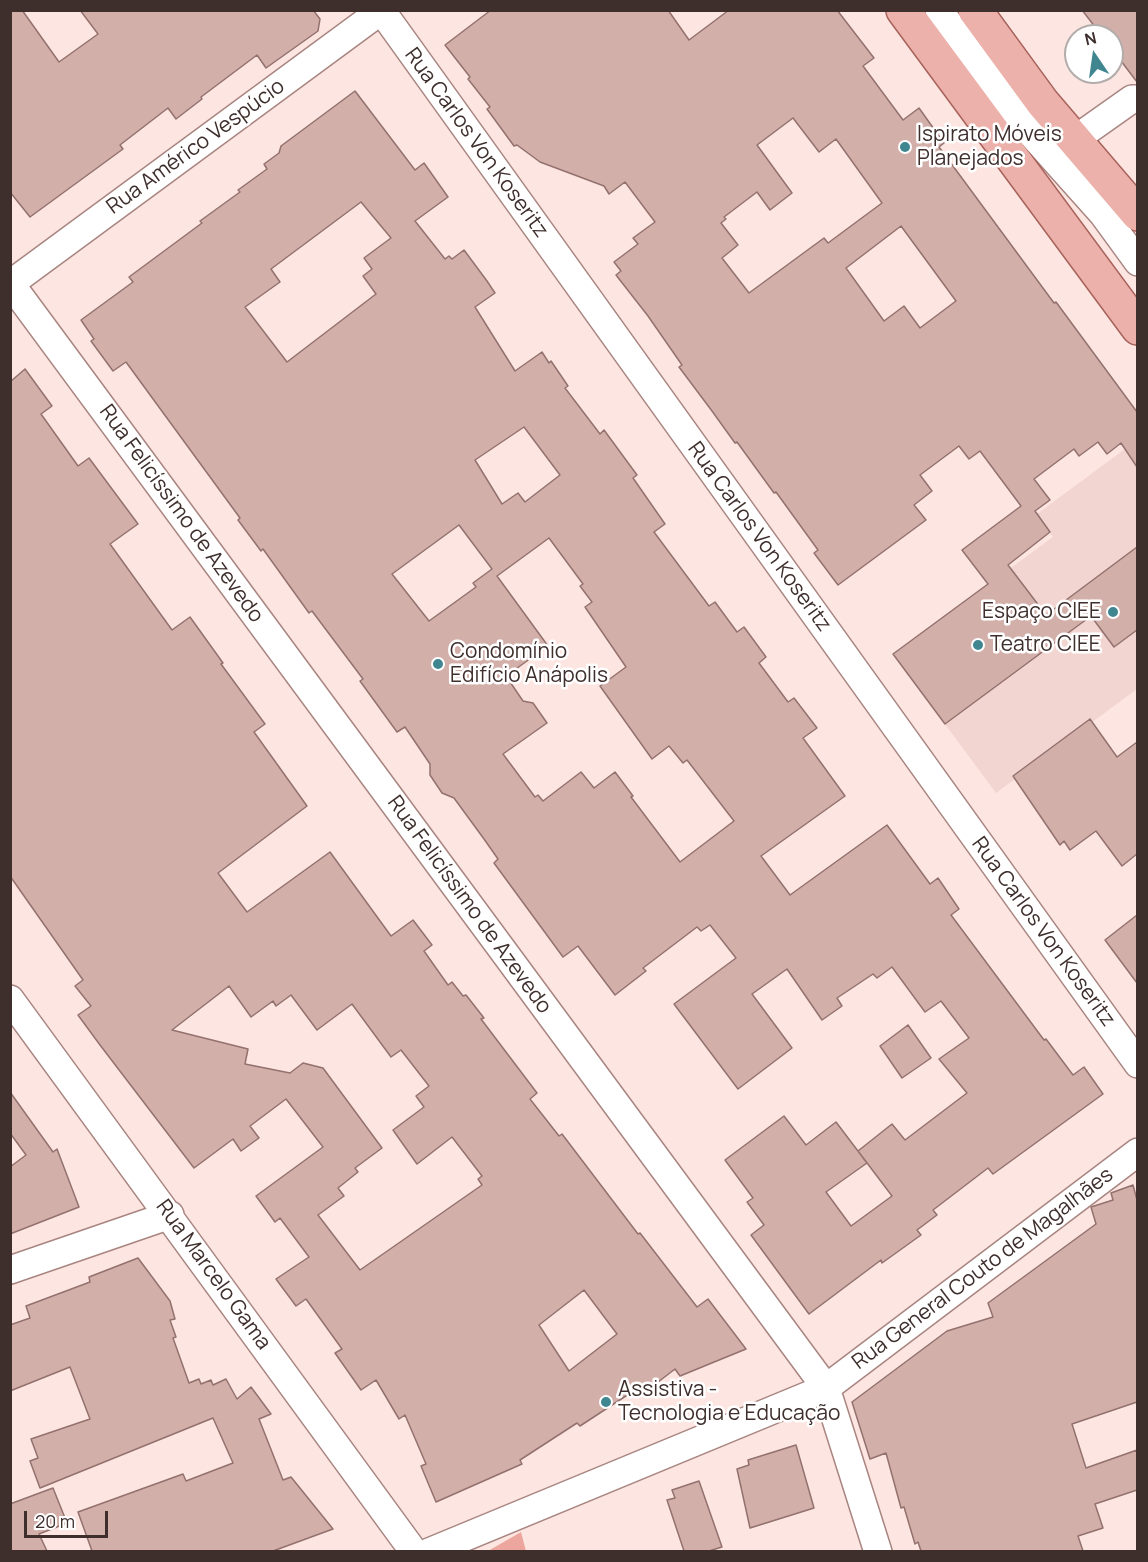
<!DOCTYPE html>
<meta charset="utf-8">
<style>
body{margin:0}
#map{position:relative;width:1148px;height:1562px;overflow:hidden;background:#fde5e2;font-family:Manrope,sans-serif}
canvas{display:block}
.frame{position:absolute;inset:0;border:12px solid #3e2f2d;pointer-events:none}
.north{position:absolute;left:1064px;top:24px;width:60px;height:60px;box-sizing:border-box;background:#fff;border:2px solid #b2acab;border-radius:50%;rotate:347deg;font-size:16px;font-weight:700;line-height:24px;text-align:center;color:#3e2f2d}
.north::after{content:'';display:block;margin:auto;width:21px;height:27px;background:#408691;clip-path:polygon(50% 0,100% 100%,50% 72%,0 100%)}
.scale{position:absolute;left:24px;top:1511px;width:84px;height:27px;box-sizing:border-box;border:3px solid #3e2f2d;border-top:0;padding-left:8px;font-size:18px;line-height:21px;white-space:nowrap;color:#3e2f2d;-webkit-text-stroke:4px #fff;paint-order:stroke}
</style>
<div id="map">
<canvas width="1148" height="1562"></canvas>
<div class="frame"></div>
<div class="north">N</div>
<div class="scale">20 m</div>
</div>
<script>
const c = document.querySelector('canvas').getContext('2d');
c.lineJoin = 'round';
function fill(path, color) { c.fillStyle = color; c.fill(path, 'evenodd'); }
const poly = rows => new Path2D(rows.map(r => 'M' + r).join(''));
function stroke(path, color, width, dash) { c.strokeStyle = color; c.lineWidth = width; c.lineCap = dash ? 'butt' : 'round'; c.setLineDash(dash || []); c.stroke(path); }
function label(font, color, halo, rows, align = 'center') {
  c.font = font + ' Manrope,sans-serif'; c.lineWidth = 5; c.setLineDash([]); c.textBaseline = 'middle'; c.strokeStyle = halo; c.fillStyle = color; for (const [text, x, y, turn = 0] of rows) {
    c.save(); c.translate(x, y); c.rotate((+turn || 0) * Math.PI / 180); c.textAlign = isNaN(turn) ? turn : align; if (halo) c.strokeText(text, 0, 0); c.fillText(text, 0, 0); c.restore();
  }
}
fill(poly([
 [1137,440,1137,689,996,793,893,654,1053,537,1037,514]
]), '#f2d5d1');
fill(poly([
 [521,1532,526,1551,488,1551]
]), '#eda69e');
const building = poly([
 [10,10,22,10,59,62,98,34,80,10,313,10,320,19,318,31,266,68,257,55,201,97,202,99,176,119,168,108,120,145,123,149,30,217,10,192,10,10],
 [491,10,668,10,689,40,729,10,837,10,874,58,863,66,903,120,919,108,944,143,939,147,1054,303,1056,302,1137,412,1137,467,1121,443,1107,454,1098,442,1079,456,1074,449,1034,479,1050,500,1035,511,1050,532,1008,565,1046,615,1137,547,1137,630,1114,647,1091,616,945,724,893,654,988,584,962,550,1021,506,980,451,969,459,959,446,920,475,932,491,914,505,926,520,838,585,814,553,818,550,776,492,774,493,737,442,735,443,712,411,679,367,682,365,648,316,616,275,621,271,614,262,638,244,633,238,655,222,625,182,609,194,604,186,540,162,517,145,514,146,487,109,490,107,468,79,470,77,445,45,491,10],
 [793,118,819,152,836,139,882,203,828,243,824,238,749,293,722,258,738,245,721,223,726,219,724,217,757,192,770,210,792,193,757,145,793,118],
 [901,226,956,301,920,328,904,306,884,321,846,268,901,226],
 [1082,10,1137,10,1137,82,1112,49,1112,36,1102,36,1082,10],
 [355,91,415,170,424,163,448,197,415,221,445,259,449,256,452,259,464,250,487,281,495,293,475,307,515,371,542,352,549,363,551,361,568,386,565,388,600,434,604,430,637,475,633,478,665,524,654,532,709,606,715,602,737,632,744,627,766,657,759,663,788,702,794,698,817,728,803,738,845,796,761,856,790,895,887,825,930,884,938,878,959,909,951,915,1044,1040,1046,1039,1073,1075,1084,1067,1103,1094,993,1174,988,1168,933,1210,937,1215,917,1230,921,1235,882,1263,881,1260,809,1314,751,1235,764,1225,747,1202,753,1198,725,1160,784,1116,806,1145,836,1122,867,1163,826,1192,851,1226,892,1196,858,1151,892,1124,905,1140,967,1093,939,1059,969,1038,941,1001,925,1012,892,967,877,978,873,974,837,998,842,1006,822,1020,787,969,752,994,792,1048,738,1089,674,1004,736,958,710,925,701,931,697,927,643,968,646,971,615,995,578,946,563,957,494,863,498,859,484,839,454,798,442,793,430,775,430,764,405,727,397,732,360,681,363,679,312,611,309,613,263,549,261,551,238,520,240,518,126,362,113,371,91,341,94,339,81,320,133,282,129,277,202,223,200,221,240,192,238,190,267,169,264,164,279,153,281,146,355,91],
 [361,202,391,238,364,258,372,269,363,276,376,294,287,362,245,307,280,282,271,269,361,202],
 [524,427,560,475,525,502,518,493,502,504,475,460,524,427],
 [459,525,492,569,473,583,476,587,429,621,392,574,459,525],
 [549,538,583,584,580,586,592,602,585,607,626,667,600,686,652,759,669,746,683,763,687,760,734,821,680,862,631,797,633,796,615,772,594,788,581,772,543,801,538,795,535,797,503,754,547,723,533,703,523,701,506,676,548,646,497,576,549,538],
 [25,369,52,406,41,414,78,466,89,458,138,524,110,544,172,630,190,617,223,663,221,664,265,724,254,732,307,806,218,873,247,912,330,852,391,936,413,920,432,945,424,951,448,985,452,982,463,996,466,995,484,1018,481,1019,537,1093,530,1099,559,1136,562,1134,638,1234,640,1233,697,1307,708,1299,746,1349,680,1376,675,1369,640,1396,635,1390,580,1426,577,1423,520,1460,522,1464,436,1502,421,1466,426,1464,405,1415,399,1419,376,1380,361,1390,335,1353,342,1349,306,1299,296,1306,276,1279,309,1257,280,1218,275,1222,256,1196,323,1147,286,1099,250,1126,259,1138,241,1151,233,1139,194,1168,100,1045,78,1015,91,1006,75,986,83,980,10,876,10,382,25,369],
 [229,986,251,1017,273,1001,276,1006,291,995,317,1030,352,1004,391,1057,401,1050,429,1086,416,1096,424,1107,393,1130,417,1164,452,1137,482,1176,478,1179,482,1185,360,1270,318,1215,344,1196,338,1188,358,1172,355,1168,382,1148,323,1068,303,1063,290,1073,245,1064,248,1049,172,1030,229,986],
 [584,1290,617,1334,569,1371,539,1325,584,1290],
 [1090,719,1117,757,1137,742,1137,854,1122,866,1096,831,1070,850,1064,841,1060,845,1013,776,1090,719],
 [1137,915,1137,983,1105,940,1137,915],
 [908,1025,931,1058,902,1078,880,1046,908,1025],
 [10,1092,53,1152,57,1149,79,1207,10,1234,10,1167,26,1155,10,1133,10,1092],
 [1133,1185,1137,1200,1137,1402,1072,1424,1086,1468,1137,1450,1137,1490,1095,1504,1103,1528,1078,1536,1083,1551,921,1551,918,1542,915,1544,904,1507,901,1508,886,1453,870,1459,852,1402,947,1331,993,1317,988,1303,1096,1224,1091,1207,1113,1200,1111,1193,1133,1185],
 [138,1258,170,1301,175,1319,170,1320,176,1337,173,1338,189,1383,199,1379,201,1384,211,1380,213,1385,226,1379,237,1399,251,1387,271,1414,259,1419,283,1480,291,1477,333,1529,273,1551,92,1551,78,1512,183,1474,186,1481,233,1463,213,1418,40,1488,30,1461,38,1458,31,1439,90,1419,70,1367,10,1391,10,1325,30,1318,26,1306,90,1282,89,1277,138,1258],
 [796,1445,814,1508,750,1528,737,1469,749,1465,748,1460,796,1445],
 [699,1481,722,1547,709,1551,684,1551,667,1500,675,1498,672,1490,699,1481],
 [53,1488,67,1523,39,1534,47,1551,10,1551,10,1504,53,1488]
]);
fill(building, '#d3afaa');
stroke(building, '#93716d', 1.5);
const minor = poly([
 [381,10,1138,1064],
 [939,10,1019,120,1103,214,1138,262],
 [1074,140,1132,99,1138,99],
 [10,283,826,1388,878,1552],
 [10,284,382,10],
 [10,999,414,1552],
 [10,1270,170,1215],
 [429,1552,826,1388,1138,1152]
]);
const major = poly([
 [903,10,1138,328],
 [975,10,1043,103,1138,214]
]);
stroke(minor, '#a88580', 30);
stroke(major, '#a7625a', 36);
stroke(minor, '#fff', 27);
stroke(major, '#ecb1ab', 33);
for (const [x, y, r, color] of [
 [905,147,6,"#408691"],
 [1113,612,6,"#408691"],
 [978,645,6,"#408691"],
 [438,664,6,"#408691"],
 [606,1402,6,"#408691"]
]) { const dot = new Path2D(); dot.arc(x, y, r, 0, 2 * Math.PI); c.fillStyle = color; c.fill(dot); stroke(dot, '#fff', 2); }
label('21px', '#3e2f2d', '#fff', [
 ["Ispirato Móveis",917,135],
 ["Planejados",917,159],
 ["Espaço CIEE",1101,612,"right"],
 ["Teatro CIEE",990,645],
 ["Condomínio",450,652],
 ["Edifício Anápolis",450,676],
 ["Assistiva -",618,1390],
 ["Tecnologia e Educação",618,1414]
], 'left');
label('21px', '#3e2f2d', '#fff', [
 ["Rua Carlos Von Koseritz",476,143,54],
 ["Rua Américo Vespúcio",196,147,-36],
 ["Rua Felicíssimo de Azevedo",181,514,54],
 ["Rua Carlos Von Koseritz",759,537,54],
 ["Rua Felicíssimo de Azevedo",469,905,54],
 ["Rua Carlos Von Koseritz",1043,932,54],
 ["Rua General Couto de Magalhães",983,1269,-37],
 ["Rua Marcelo Gama",213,1275,54]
]);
</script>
